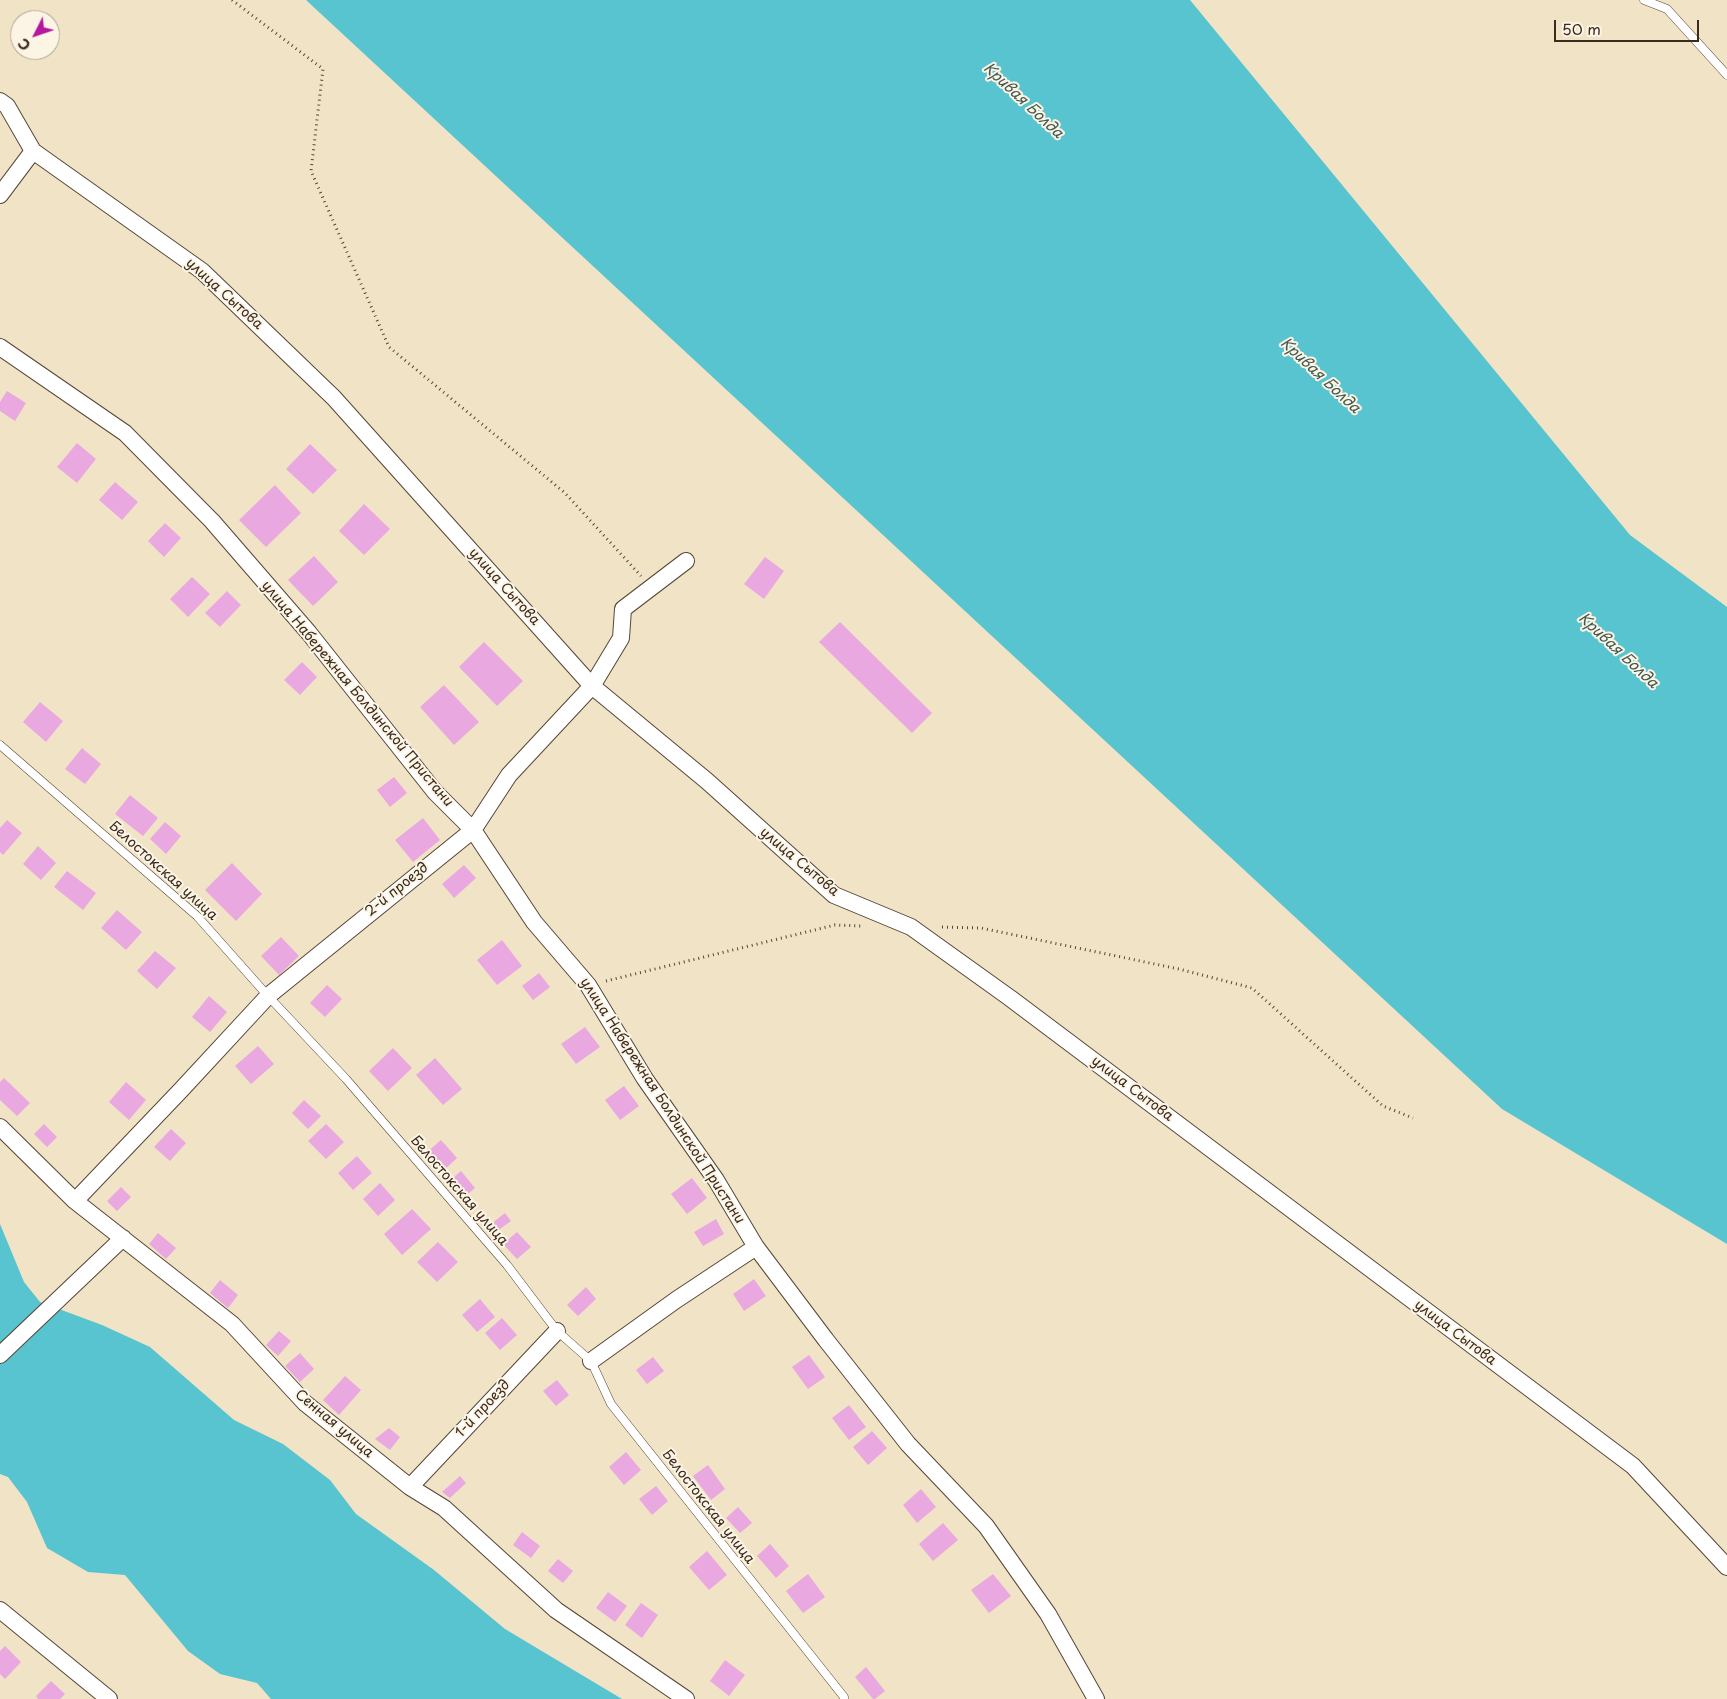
<!DOCTYPE html>
<meta charset="utf-8">
<style>
body{margin:0}
#map{position:relative;width:1727px;height:1699px;overflow:hidden;background:#f1e3c6;font-family:"Playpen Sans",sans-serif}
canvas{display:block}
.north{position:absolute;left:10px;top:10px;width:50px;height:50px;box-sizing:border-box;background:#fcf5e5;border:1px solid #afa495;border-radius:50%;rotate:229deg;font-size:14px;font-weight:700;line-height:20px;text-align:center;color:#3b2a1e}
.north::after{content:'';display:block;margin:auto;width:18px;height:22px;background:#b5179e;clip-path:polygon(50% 0,100% 100%,50% 72%,0 100%)}
.scale{position:absolute;left:1554px;top:20px;width:145px;height:22px;box-sizing:border-box;border:2px solid #3b2a1e;border-top:0;padding-left:6px;font-size:15px;line-height:18px;white-space:nowrap;color:#3b2a1e;-webkit-text-stroke:4px #fcf5e5;paint-order:stroke}
</style>
<div id="map">
<canvas width="1727" height="1699"></canvas>
<div class="north">С</div>
<div class="scale">50 m</div>
</div>
<script>
const c = document.querySelector('canvas').getContext('2d');
c.lineJoin = 'round';
function fill(path, color) { c.fillStyle = color; c.fill(path, 'evenodd'); }
const poly = rows => new Path2D(rows.map(r => 'M' + r).join(''));
function stroke(path, color, width, dash) { c.strokeStyle = color; c.lineWidth = width; c.lineCap = dash ? 'butt' : 'round'; c.setLineDash(dash || []); c.stroke(path); }
function label(font, color, halo, rows, align = 'center') {
  c.font = font + ' "Playpen Sans",sans-serif'; c.lineWidth = 4; c.setLineDash([]); c.textBaseline = 'middle'; c.strokeStyle = halo; c.fillStyle = color; for (const [text, x, y, turn = 0] of rows) {
    c.save(); c.translate(x, y); c.rotate((+turn || 0) * Math.PI / 180); c.textAlign = isNaN(turn) ? turn : align; if (halo) c.strokeText(text, 0, 0); c.fillText(text, 0, 0); c.restore();
  }
}
fill(poly([
 [306,0,1190,0,1630,535,1727,607,1727,1244,1502,1109],
 [0,1224,24,1282,40,1302,102,1325,150,1347,234,1420,283,1444,330,1480,356,1514,434,1570,505,1629,622,1699,271,1699,257,1683,220,1674,188,1651,125,1575,88,1572,47,1548,27,1502,8,1477,0,1474]
]), '#57c4cf');
fill(poly([
 [7,391,26,403,15,421,0,411,0,402],
 [77,443,96,459,77,483,57,467],
 [310,444,337,470,313,494,286,469],
 [115,482,138,502,122,520,99,500],
 [275,485,301,513,266,547,239,520],
 [364,504,390,529,364,555,339,531],
 [165,523,181,538,164,557,148,541],
 [314,556,338,582,313,606,288,580],
 [765,557,784,571,764,599,744,584],
 [192,577,210,594,188,617,170,599],
 [227,591,241,605,220,627,205,613],
 [840,622,932,713,912,733,819,642],
 [484,642,523,681,497,706,459,667],
 [302,662,317,677,300,695,284,680],
 [444,685,479,722,454,745,420,707],
 [40,702,63,721,46,742,23,722],
 [82,748,101,764,85,784,65,769],
 [394,777,407,793,390,807,377,790],
 [130,795,158,818,143,836,115,814],
 [423,818,440,840,413,862,395,840],
 [7,820,22,833,3,855,0,852,0,828],
 [165,822,181,836,166,854,150,839],
 [38,846,56,863,41,880,23,864],
 [232,863,262,894,236,921,205,890],
 [464,865,476,878,454,898,442,884],
 [67,871,96,893,83,910,54,887],
 [117,910,142,932,126,950,101,928],
 [281,937,299,956,279,975,261,956],
 [502,940,522,966,497,985,477,960],
 [155,951,176,968,157,989,137,971],
 [539,973,550,987,533,1000,522,986],
 [327,985,342,999,325,1017,310,1003],
 [209,996,227,1012,210,1032,192,1017],
 [585,1027,600,1047,576,1064,561,1044],
 [258,1046,274,1064,251,1084,235,1066],
 [393,1048,412,1068,388,1091,369,1071],
 [435,1058,462,1089,443,1105,416,1075],
 [4,1078,30,1103,17,1116,0,1100,0,1082],
 [126,1082,146,1100,129,1120,109,1102],
 [624,1086,639,1106,620,1120,605,1100],
 [304,1100,321,1116,308,1129,292,1113],
 [44,1124,57,1137,47,1147,34,1134],
 [326,1124,344,1142,326,1159,308,1141],
 [171,1129,186,1143,170,1161,154,1147],
 [441,1140,457,1158,441,1173,425,1154],
 [357,1156,372,1173,353,1190,338,1173],
 [461,1171,475,1188,462,1199,448,1182],
 [692,1178,707,1198,687,1214,671,1194],
 [380,1183,395,1200,378,1216,363,1199],
 [121,1187,131,1197,117,1211,107,1201],
 [412,1209,431,1229,402,1255,384,1234],
 [505,1213,511,1221,493,1234,487,1227],
 [716,1219,724,1234,703,1246,694,1232],
 [517,1232,531,1247,517,1259,503,1244],
 [158,1233,176,1248,166,1259,149,1244],
 [438,1242,458,1262,437,1282,417,1262],
 [754,1279,766,1296,744,1311,733,1294],
 [220,1280,238,1295,228,1308,210,1293],
 [586,1287,596,1299,578,1316,567,1305],
 [480,1299,495,1317,477,1332,462,1315],
 [502,1318,517,1335,500,1350,485,1333],
 [279,1331,291,1341,278,1356,266,1345],
 [300,1353,314,1369,300,1382,285,1366],
 [809,1355,825,1377,808,1389,792,1367],
 [653,1357,664,1371,647,1384,636,1370],
 [345,1376,361,1390,339,1415,323,1400],
 [557,1380,569,1395,556,1406,543,1391],
 [849,1405,866,1427,849,1440,832,1418],
 [389,1428,400,1437,390,1450,375,1439],
 [872,1431,887,1448,868,1465,853,1447],
 [626,1452,641,1470,624,1485,609,1467],
 [708,1465,725,1489,711,1500,693,1476],
 [460,1476,466,1483,450,1498,442,1492],
 [656,1486,668,1501,652,1515,639,1499],
 [921,1489,936,1507,917,1523,903,1505],
 [738,1507,752,1523,740,1533,726,1518],
 [943,1523,958,1540,933,1561,919,1544],
 [522,1532,540,1546,531,1558,513,1545],
 [770,1544,789,1566,776,1578,757,1556],
 [707,1551,727,1575,709,1590,689,1567],
 [558,1559,573,1571,563,1583,548,1571],
 [808,1574,825,1597,803,1613,786,1591],
 [993,1574,1011,1596,989,1613,971,1590],
 [608,1592,627,1606,615,1622,596,1608],
 [641,1603,658,1615,642,1638,625,1625],
 [5,1646,21,1662,5,1679,0,1674,0,1651],
 [725,1660,745,1675,729,1696,710,1681],
 [866,1667,885,1691,875,1699,873,1699,855,1677],
 [51,1681,65,1694,60,1699,38,1699,36,1696]
]), '#eaa8e1');
const service = poly([
 [1644,0,1667,9,1727,75],
 [0,745,197,916,268,996,346,1079,507,1265,557,1331,591,1361,611,1404,844,1697,844,1699]
]);
const minor = poly([
 [0,101,7,106,33,151,202,271,334,398,592,686,707,781,834,895,911,927,1010,998,1633,1466,1727,1567],
 [0,195,33,151],
 [0,347,125,433,212,521,309,633,435,792,473,830,534,922,588,985,645,1079,716,1180,756,1247,826,1340,908,1444,986,1526,1048,1614,1096,1699],
 [0,1127,75,1201,232,1324,305,1403,410,1487,444,1508,556,1610,686,1699],
 [75,1201,181,1090,268,996,473,830,509,775,592,686,621,638,623,609,686,561],
 [0,1355,123,1238],
 [591,1361,676,1300,756,1247],
 [410,1487,557,1331],
 [0,1610,109,1699]
]);
stroke(service, '#564637', 9);
stroke(minor, '#564637', 18);
stroke(poly([
 [232,0,323,69,311,171,389,347,565,493,641,576],
 [942,927,981,928,1179,969,1252,988,1383,1106,1413,1118],
 [606,981,835,925,861,926]
]), '#564637', 3, [1, 4]);
stroke(service, '#fff', 8);
stroke(minor, '#fff', 16);
label('14px', '#3b2a1e', '#fcf5e5', [
 ["улица Сытова",224,294,42],
 ["улица Сытова",504,587,48],
 ["улица Набережная Болдинской Пристани",357,694,50],
 ["улица Сытова",799,862,40],
 ["Белостокская улица",163,871,42],
 ["2-й проезд",397,890,-39],
 ["улица Сытова",1132,1089,37],
 ["улица Набережная Болдинской Пристани",662,1101,57],
 ["Белостокская улица",459,1191,49],
 ["улица Сытова",1455,1333,37],
 ["1-й проезд",483,1409,-47],
 ["Сенная улица",334,1424,40],
 ["Белостокская улица",708,1507,52]
]);
label('italic 15px', '#435853', '#fcf5e5', [
 ["Кривая Болда",1023,101,43],
 ["Кривая Болда",1320,376,43],
 ["Кривая Болда",1618,651,43]
]);
</script>
